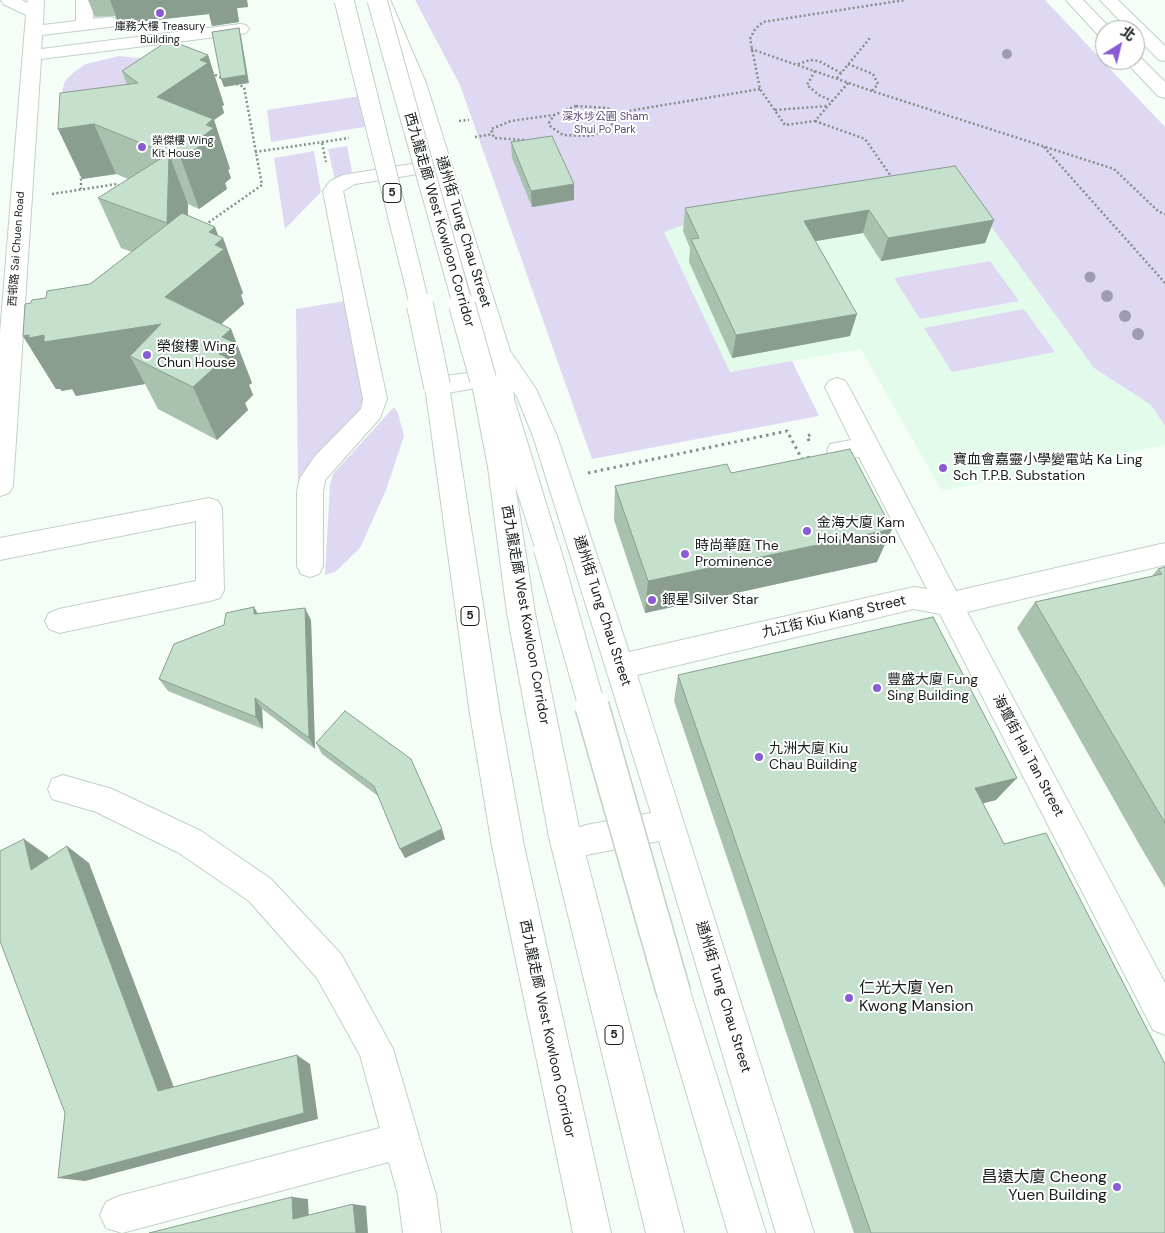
<!DOCTYPE html>
<meta charset="utf-8">
<style>
body{margin:0}
#map{position:relative;width:1165px;height:1233px;overflow:hidden;background:#f4fef7;font-family:"DM Sans","Noto Sans TC",sans-serif}
canvas{display:block}
.north{position:absolute;left:1095px;top:20px;width:50px;height:50px;box-sizing:border-box;background:#fff;border:1px solid #a2a5a3;border-radius:50%;rotate:36deg;font-size:14px;font-weight:700;line-height:20px;text-align:center;color:#171d19}
.north::after{content:'';display:block;margin:auto;width:18px;height:22px;background:#895bd4;clip-path:polygon(50% 0,100% 100%,50% 72%,0 100%)}
</style>
<div id="map">
<canvas width="1165" height="1233"></canvas>
<div class="north">北</div>
</div>
<script>
const c = document.querySelector('canvas').getContext('2d');
c.lineJoin = 'round';
function fill(path, color) { c.fillStyle = color; c.fill(path, 'evenodd'); }
const poly = rows => new Path2D(rows.map(r => 'M' + r).join(''));
function stroke(path, color, width, dash) { c.strokeStyle = color; c.lineWidth = width; c.lineCap = dash ? 'butt' : 'round'; c.setLineDash(dash || []); c.stroke(path); }
function label(font, color, halo, rows, align = 'center') {
  c.font = font + ' "DM Sans","Noto Sans TC",sans-serif'; c.lineWidth = 4; c.setLineDash([]); c.textBaseline = 'middle'; c.strokeStyle = halo; c.fillStyle = color; for (const [text, x, y, turn = 0] of rows) {
    c.save(); c.translate(x, y); c.rotate((+turn || 0) * Math.PI / 180); c.textAlign = isNaN(turn) ? turn : align; if (halo) c.strokeText(text, 0, 0); c.fillText(text, 0, 0); c.restore();
  }
}
fill(poly([
 [950,170,1094,368,1151,405,1165,426,1165,445,942,491,861,349,730,372,664,232,749,202]
]), '#e3fbea');
fill(poly([
 [415,0,1045,0,1165,127,1165,426,1151,405,1094,368,950,170,749,202,664,232,730,372,792,361,819,416,592,459,460,85],
 [119,56,149,59,166,81,65,99,62,90,65,81,74,72,86,64],
 [374,94,383,124,271,142,267,110],
 [347,146,353,177,335,180,328,149],
 [314,151,321,192,285,229,274,158],
 [990,261,1019,301,920,319,894,278],
 [345,301,363,400,359,411,306,468,298,483,296,309],
 [1024,309,1055,352,952,372,924,328],
 [394,407,398,413,404,436,386,490,360,548,335,572,325,575,330,485,333,474]
]), '#dfd8f2');
const minor = poly([
 [1,0,22,0,27,3,28,0,44,0,43,25,76,21,76,0,92,0,93,19,109,17,115,18,118,22,115,26,109,27,42,35,41,49,240,24,246,25,249,29,246,33,240,34,41,59,13,486,9,493,0,496,0,333,26,15,3,4,1,0],
 [442,159,449,161,452,165,449,169,355,184,343,191,387,399,380,418,325,480,323,492,323,566,319,574,310,577,301,574,297,566,297,492,300,478,315,456,361,409,363,399,323,191,330,181,343,175,442,159],
 [500,346,508,348,536,389,557,436,629,652,914,587,927,589,859,457,839,460,830,458,827,451,830,444,851,440,825,387,829,381,837,378,845,381,849,387,956,591,1165,543,1165,565,967,612,1165,983,1165,1035,1153,1030,940,614,914,609,637,675,814,1233,776,1233,659,841,586,855,575,851,570,840,575,829,586,825,651,813,533,436,517,397,489,354,492,348,500,346],
 [483,371,491,373,495,379,491,385,437,395,429,392,425,386,429,380,437,377,483,371],
 [209,498,218,501,222,508,224,590,220,598,210,601,59,633,49,629,45,621,49,613,59,609,196,581,196,521,0,560,0,538,209,498],
 [63,775,112,789,201,831,271,879,341,954,393,1049,436,1195,441,1233,403,1233,398,1195,389,1162,122,1233,106,1228,100,1215,106,1202,119,1196,380,1128,360,1055,317,978,249,901,179,853,96,812,52,799,48,789,52,779,63,775]
]);
const major = poly([
 [376,0,390,0,391,2,426,83,511,354,508,360,500,362,492,360,489,354,408,83,375,2,376,0],
 [1066,0,1083,0,1112,30,1105,30,1105,37,1099,36,1066,0],
 [1100,0,1118,0,1165,46,1165,61,1159,60,1135,36,1135,30,1129,30,1100,0],
 [1135,55,1139,56,1165,82,1165,98,1158,96,1124,60,1135,60,1135,55]
]);
const highway = poly([
 [500,346,508,348,511,354,514,399,560,549,556,557,547,560,538,557,515,485,535,613,581,837,684,1233,646,1233,549,837,507,613,488,467,471,379,475,373,483,371,489,372,489,354,492,348,500,346],
 [437,377,445,380,449,386,500,714,524,846,611,1233,573,1233,492,846,470,714,425,386,429,380,437,377],
 [674,977,686,982,691,994,766,1233,728,1233,657,994,662,982,674,977]
]);
stroke(minor, '#c1d1c6', 2);
stroke(major, '#c1d1c6', 2);
stroke(highway, '#c1d1c6', 2);
stroke(poly([
 [751,49,872,91,1114,169,1159,212,1165,214],
 [798,64,810,60,819,61,841,73],
 [848,64,873,74,878,84,872,91],
 [815,71,807,85,819,95,832,101],
 [211,73,224,79],
 [837,78,870,38],
 [848,83,815,121,785,125,760,89,750,39,755,29,763,22,905,0],
 [576,106,607,108,616,113,617,120,604,131,590,136,563,135,551,127,549,123,554,115,576,106],
 [775,110,827,106],
 [616,113,760,89],
 [459,121,469,120],
 [815,121,865,139,893,179],
 [475,137,493,134],
 [524,140,494,138,491,129,511,121,554,115],
 [322,143,326,162],
 [1044,147,1165,283],
 [255,152,349,138],
 [81,174,81,189],
 [52,194,117,184,122,187],
 [205,225,262,185,244,87,234,83]
]), '#868e89', 2.5, [2, 2.5]);
stroke(poly([
 [809,441,807,436,814,433],
 [588,473,787,431,802,459,811,457]
]), '#868e89', 3, [2.5, 4]);
fill(minor, '#fff');
fill(major, '#fff');
fill(highway, '#fff');
const highwayBridgeFar2 = poly([
 [344,0,420,306],
 [377,0,463,306]
]);
const highwayBridgeFar1 = poly([
 [420,305,437,386],
 [462,305,483,379],
 [547,549,592,707]
]);
const highwayBridge = poly([
 [592,706,674,994]
]);
stroke(highwayBridgeFar2, '#c1d1c6', 21, []);
stroke(highwayBridgeFar1, '#c1d1c6', 28, []);
stroke(highwayBridge, '#c1d1c6', 36, []);
stroke(highwayBridgeFar2, '#fff', 19);
stroke(highwayBridgeFar1, '#fff', 26);
stroke(highwayBridge, '#fff', 33);
c.fillStyle = '#9f9cb1';
for (const [x, y, r] of [
 [1007,54,5],
 [1090,277,5.5],
 [1107,296,6],
 [1125,316,6],
 [1138,334,6]
]) { c.beginPath(); c.arc(x, y, r, 0, 2 * Math.PI); c.fill(); }
fill(poly([
 [88,0,247,0,248,7,237,8,239,22,212,26,209,14,119,24,115,16,95,17],
 [208,55,224,105,222,106,224,113,214,120,230,169,228,170,231,178,225,183,227,189,199,209,188,204,188,215,218,236,223,238,243,293,241,295,244,304,221,324,231,329,252,383,249,385,253,395,245,403,248,410,217,440,158,409,145,384,76,396,72,389,62,391,60,389,56,389,23,336,31,303,90,284,132,252,121,248,98,198,128,179,116,174,82,179,58,129,127,85,122,71],
 [511,142,574,200,532,207,512,158],
 [955,166,994,220,985,243,881,261,863,233,815,241,850,336,732,358,689,262,690,248,683,231,685,208],
 [731,473,877,562,645,613,614,520,615,486],
 [1165,567,1165,888,1143,851,1017,628,1035,602,1152,576,1158,569],
 [254,607,258,614,311,620,315,749,262,709,263,729,168,691,159,679,224,625],
 [678,675,996,800,983,803,1165,1233,854,1233,674,701],
 [316,743,445,839,405,858,378,796,322,754]
]), '#a9c2b0');
fill(poly([
 [110,0,247,0,248,7,237,8,239,22,212,26,209,14,119,24],
 [239,28,241,36,249,83,224,87,221,79],
 [208,55,224,105,222,106,224,113,214,120,230,169,228,170,231,178,225,183,227,189,199,209,181,159,203,136,157,97,200,60],
 [94,124,116,174,82,179,58,129],
 [169,154,188,204,187,272,167,223],
 [574,184,574,200,532,207,531,191],
 [869,210,863,233,799,244,804,221],
 [994,220,985,243,881,261,888,238],
 [215,227,220,240,223,238,243,293,241,295,244,304,189,352,165,297,209,232],
 [857,314,850,336,732,358,736,335],
 [161,324,130,356,145,384,76,396,72,389,62,391,60,389,56,389,23,336,29,335,44,335],
 [231,329,252,383,249,385,253,395,245,403,248,410,217,440,193,387,219,354,222,337],
 [892,529,877,562,645,613,648,581],
 [254,607,261,620,254,614],
 [305,608,311,620,315,749,309,738],
 [255,698,262,709,263,729,256,717],
 [1017,778,996,800,956,810,975,788],
 [442,829,445,839,405,858,400,849],
 [24,839,48,856,55,887,31,870],
 [67,846,89,863,178,1098,158,1091],
 [297,1055,310,1064,318,1119,85,1181,58,1178],
 [292,1197,308,1199,309,1220,293,1219],
 [353,1204,366,1206,368,1233,356,1233]
]), '#8a9e90');
const building = poly([
 [239,28,246,75,221,79,212,32,239,28],
 [169,40,208,55,200,60,208,63,157,97,213,119,206,125,214,128,203,136,210,139,181,159,169,154,167,223,98,198,168,154,94,124,58,129,60,93,138,83,122,71,169,40],
 [552,136,574,184,531,191,511,142,552,136],
 [955,166,994,220,888,238,869,210,804,221,857,314,736,335,691,239,699,238,685,208,955,166],
 [182,213,215,227,209,232,223,238,215,245,224,249,165,297,231,329,222,337,233,342,219,354,226,357,193,387,130,356,161,324,44,342,44,335,29,338,29,335,23,336,25,304,31,303,32,300,46,298,47,291,90,284,182,213],
 [850,449,892,529,648,581,615,486,727,464,731,473,850,449],
 [1165,567,1165,823,1035,602,1162,574,1158,569,1165,567],
 [254,607,254,614,305,608,309,738,255,698,256,717,159,679,174,644,224,625,226,613,254,607],
 [933,617,1017,778,975,788,1004,844,1046,833,1165,1064,1165,1233,871,1233,678,675,933,617],
 [345,711,411,759,442,829,400,849,374,786,316,743,345,711],
 [24,839,31,870,67,846,158,1091,297,1055,304,1113,58,1178,65,1113,0,941,0,851,24,839],
 [292,1197,293,1219,353,1204,356,1233,149,1233,292,1197]
]);
fill(building, '#c5e1cd');
stroke(building, '#8a9e90', 1);
for (const [x, y, r, color] of [
 [160,13,5,"#895bd4"],
 [142,147,5,"#895bd4"],
 [147,355,5,"#895bd4"],
 [943,468,5,"#895bd4"],
 [807,531,5,"#895bd4"],
 [685,554,5,"#895bd4"],
 [652,600,5,"#895bd4"],
 [877,688,5,"#895bd4"],
 [759,757,5,"#895bd4"],
 [849,998,5,"#895bd4"],
 [1117,1187,5,"#895bd4"]
]) { const dot = new Path2D(); dot.arc(x, y, r, 0, 2 * Math.PI); c.fillStyle = color; c.fill(dot); stroke(dot, '#fff', 2); }
label('11px', '#171d19', '#fff', [
 ["庫務大樓 Treasury",160,27],
 ["Building",160,40],
 ["榮傑樓 Wing",152,141,"left"],
 ["Kit House",152,154,"left"]
]);
label('11px', '#5a4c77', '#fff', [
 ["深水埗公園 Sham",605,117],
 ["Shui Po Park",605,130]
]);
label('11px', '#171d19', '#fff', [
 ["西邨路 Sai Chuen Road",17,249,-86]
]);
for (const [x, y, w] of [
 [392,193,18],
 [470,616,18],
 [614,1035,18]
]) { const box = new Path2D(); box.roundRect(x - w / 2, y - 9.5, w, 19, 4); c.fillStyle = '#fff'; c.fill(box); stroke(box, '#171d19', 1); }
label('bold 12px', '#171d19', null, [
 ["5",392,193],
 ["5",470,616],
 ["5",614,1035]
]);
label('14px', '#171d19', '#fff', [
 ["西九龍走廊 West Kowloon Corridor",439,220,74],
 ["通州街 Tung Chau Street",463,232,73],
 ["通州街 Tung Chau Street",602,611,72],
 ["西九龍走廊 West Kowloon Corridor",525,615,80],
 ["九江街 Kiu Kiang Street",834,617,-13],
 ["海壇街 Hai Tan Street",1028,756,62],
 ["通州街 Tung Chau Street",723,997,73],
 ["西九龍走廊 West Kowloon Corridor",547,1029,78]
]);
label('14px', '#171d19', '#fff', [
 ["榮俊樓 Wing",157,347],
 ["Chun House",157,363],
 ["寶血會嘉靈小學變電站 Ka Ling",953,460],
 ["Sch T.P.B. Substation",953,476],
 ["金海大廈 Kam",817,523],
 ["Hoi Mansion",817,539],
 ["時尚華庭 The",695,546],
 ["Prominence",695,562],
 ["銀星 Silver Star",662,600],
 ["豐盛大廈 Fung",887,680],
 ["Sing Building",887,696],
 ["九洲大廈 Kiu",769,749],
 ["Chau Building",769,765]
], 'left');
label('16px', '#171d19', '#fff', [
 ["仁光大廈 Yen",859,989],
 ["Kwong Mansion",859,1007],
 ["昌遠大廈 Cheong",1107,1178,"right"],
 ["Yuen Building",1107,1196,"right"]
], 'left');
</script>
